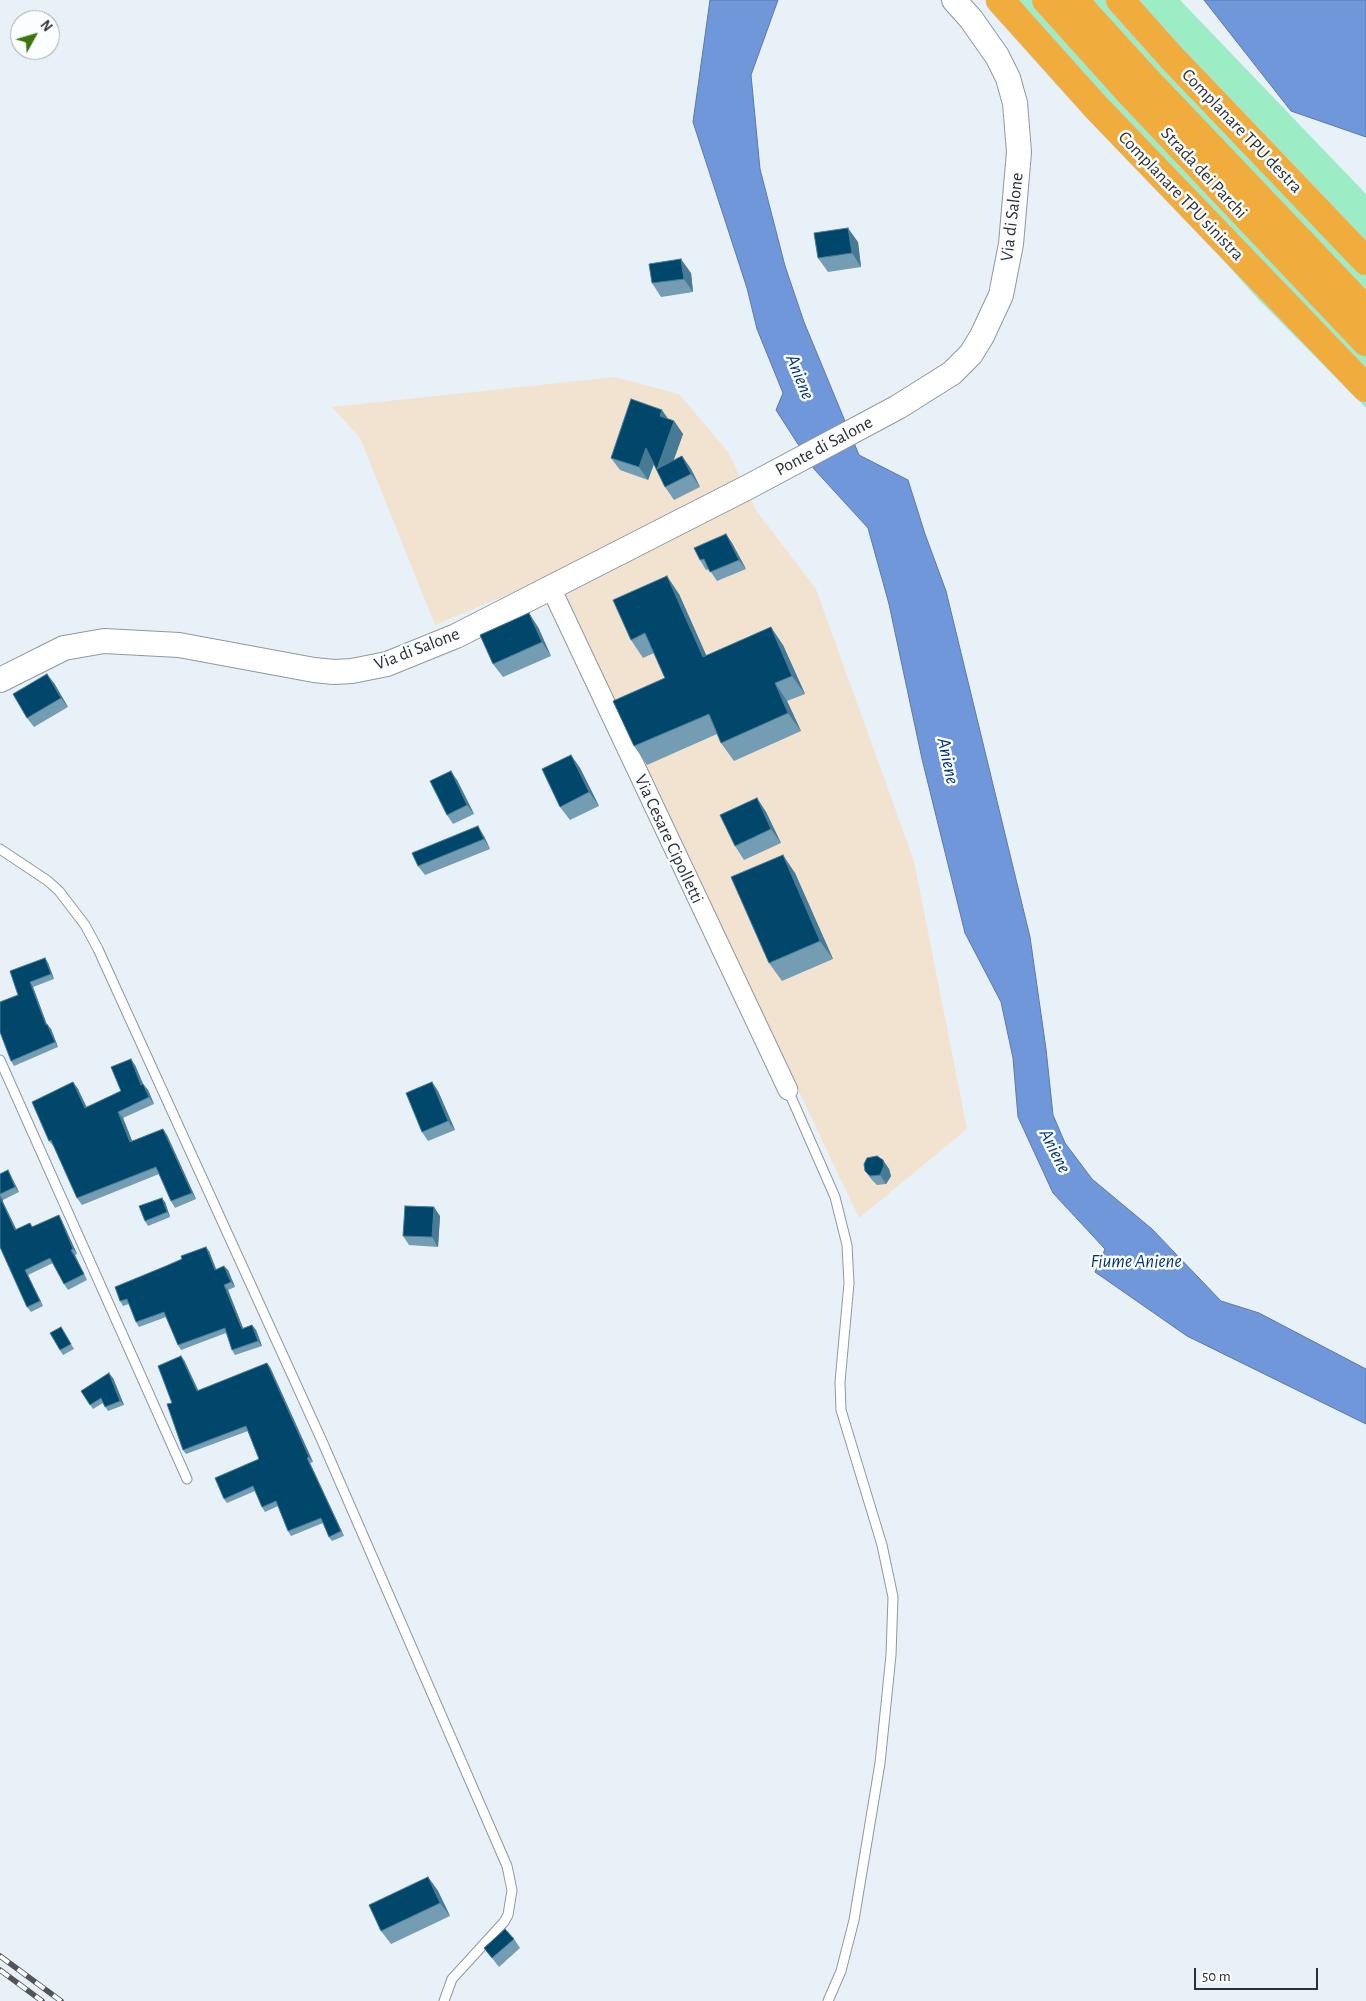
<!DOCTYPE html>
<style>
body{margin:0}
#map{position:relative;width:1366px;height:2001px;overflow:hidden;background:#e8f1f8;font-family:"Alegreya Sans",sans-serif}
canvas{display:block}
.north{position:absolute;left:10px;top:10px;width:50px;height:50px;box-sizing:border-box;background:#fbfdfe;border:1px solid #a9abad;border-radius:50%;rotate:51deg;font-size:14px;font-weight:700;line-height:20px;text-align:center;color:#2d3033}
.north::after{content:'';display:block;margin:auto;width:18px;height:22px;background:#3d760b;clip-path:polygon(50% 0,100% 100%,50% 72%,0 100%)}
.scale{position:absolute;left:1194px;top:1968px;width:124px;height:22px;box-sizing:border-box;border:2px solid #2d3033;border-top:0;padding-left:6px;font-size:15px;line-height:18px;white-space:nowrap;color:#2d3033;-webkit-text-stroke:4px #fbfdfe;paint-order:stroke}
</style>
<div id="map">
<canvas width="1366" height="2001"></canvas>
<div class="north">N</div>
<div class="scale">50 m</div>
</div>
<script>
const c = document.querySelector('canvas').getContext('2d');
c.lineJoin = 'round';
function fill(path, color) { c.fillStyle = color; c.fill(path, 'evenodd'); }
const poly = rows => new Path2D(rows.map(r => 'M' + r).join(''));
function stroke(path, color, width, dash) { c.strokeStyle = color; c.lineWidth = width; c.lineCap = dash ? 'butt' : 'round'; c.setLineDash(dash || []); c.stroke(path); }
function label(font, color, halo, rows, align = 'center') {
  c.font = font + ' "Alegreya Sans",sans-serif'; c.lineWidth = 5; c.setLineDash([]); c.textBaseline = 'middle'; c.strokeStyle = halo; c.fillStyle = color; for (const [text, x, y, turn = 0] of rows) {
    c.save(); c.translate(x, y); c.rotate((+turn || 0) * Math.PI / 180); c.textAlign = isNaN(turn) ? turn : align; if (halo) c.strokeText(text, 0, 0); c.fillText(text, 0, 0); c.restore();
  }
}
fill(poly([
 [615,377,679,394,728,452,756,510,816,589,914,861,967,1129,859,1218,554,575,435,625,360,438,332,407]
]), '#f1e3d0');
fill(poly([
 [990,0,1180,0,1366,194,1366,408,1258,299]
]), '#9cedc5');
const water = poly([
 [710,0,778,0,751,75,760,169,785,266,804,322,859,455,908,480,925,534,946,591,1030,937,1046,1049,1053,1115,1065,1143,1092,1179,1152,1229,1221,1301,1259,1313,1366,1369,1366,1424,1187,1336,1095,1272,1105,1249,1053,1193,1018,1117,1013,1058,1001,1002,965,933,922,759,889,604,868,528,814,469,776,410,783,393,757,329,747,288,693,122,710,0],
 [1204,0,1366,0,1366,137,1291,111,1204,0]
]);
fill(water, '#6f97da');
stroke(water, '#5b78a8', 1);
const service = poly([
 [0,849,48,881,59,891,85,925,98,949,322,1441,507,1866,512,1890,508,1915,504,1922,452,1979,444,2001],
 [0,1060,187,1479],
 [788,1090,835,1197,847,1245,849,1283,840,1382,841,1410,882,1545,893,1597,891,1655,880,1763,854,1920,841,1971,828,2001]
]);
const minor = poly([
 [551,588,788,1090]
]);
const tertiary = poly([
 [0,680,64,648,104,641,179,645,314,670,334,672,352,671,387,664,456,636,750,486,898,407,952,373,971,354,982,336,1001,295,1011,244,1019,152,1015,103,1008,78,997,56,971,19,954,0]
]);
const motorway = poly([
 [1000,0,1096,107,1366,388],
 [1046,0,1127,90,1366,342],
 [1074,0,1145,78,1366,310],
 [1120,0,1171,57,1366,261]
]);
stroke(service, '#90989f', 11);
stroke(minor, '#90989f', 21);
stroke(tertiary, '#90989f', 26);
stroke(motorway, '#cdcdce', 29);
stroke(service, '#fff', 9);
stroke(minor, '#fff', 19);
stroke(tertiary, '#fff', 24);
stroke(motorway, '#f1ac3e', 28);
const rail = poly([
 [0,1956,61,2001],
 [0,1970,42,2001]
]);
stroke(rail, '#515559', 5.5);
stroke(rail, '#fbfdfe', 4, [11]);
fill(poly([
 [858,242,861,267,828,272,818,258],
 [691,273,693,292,661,297,652,283],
 [669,419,674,421,683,434,673,461,682,456,691,469,700,487,674,500,665,487,654,464,648,480,620,470,611,458],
 [726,534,732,543,746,569,717,581,709,569,706,570,700,560],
 [679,594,706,655,783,645,805,694,787,701,801,731,734,761,721,743,717,734,647,765,634,746,665,678,654,653,643,658,631,640],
 [538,627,551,656,503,677,493,664],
 [54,683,68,707,34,727,27,718],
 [571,755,580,768,599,806,570,820,560,807],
 [457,780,474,814,453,824,447,815],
 [757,798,766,812,781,843,744,860,735,846],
 [484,836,490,849,425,875,418,866],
 [795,873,833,959,782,981,769,963],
 [45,958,48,963,54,979,33,987,47,1025,51,1029,58,1047,14,1066,11,1061,18,995],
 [135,1065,143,1084,148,1090,154,1104,123,1118,132,1141,167,1135,196,1199,175,1208,171,1201,159,1174,82,1205,77,1198,54,1147,49,1141,73,1082,78,1089,86,1107,121,1091],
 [432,1082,438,1091,455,1130,428,1141,422,1132],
 [883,1160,889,1169,891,1176,886,1184,877,1185,872,1180,865,1171],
 [8,1170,19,1192,3,1200,3,1202,16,1229,62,1221,77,1254,75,1255,87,1280,68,1290,64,1284,53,1263,28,1275,43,1306,31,1312,27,1307,0,1247,0,1174],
 [165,1202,170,1217,148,1226,145,1221],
 [440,1216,438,1247,409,1245,403,1236],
 [209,1251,216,1269,228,1270,235,1287,228,1290,243,1328,252,1325,256,1330,262,1346,235,1355,232,1350,226,1333,181,1350,178,1345,166,1317,139,1327,136,1322,129,1304,123,1306,120,1301],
 [64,1332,74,1349,63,1355,60,1350],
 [184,1360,198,1391,270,1367,313,1462,310,1463,344,1536,332,1541,329,1537,323,1523,291,1536,288,1531,278,1506,265,1512,262,1507,255,1491,227,1503,224,1499,259,1459,248,1431,186,1454,183,1450,172,1403],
 [113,1378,124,1405,108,1411,103,1403,93,1409,81,1391],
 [428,1877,438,1891,450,1916,391,1944,381,1931],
 [514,1939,520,1948,499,1967,484,1948]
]), '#749cb2');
fill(poly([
 [848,228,858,242,861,267,852,253],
 [681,259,691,273,693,292,684,279],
 [662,410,671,423,660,416],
 [674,421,683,434,666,482,657,469],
 [646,448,655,461,648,480,639,467],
 [682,456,691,469,700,487,691,474],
 [726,534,732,543,746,569,739,560],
 [667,576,679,594,715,675,703,657],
 [529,613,538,627,551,656,542,642],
 [771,627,783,645,805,694,792,676],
 [47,674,54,683,68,707,61,698],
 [775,683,787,701,801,731,788,713],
 [571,755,580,768,599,806,589,792],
 [451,771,457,780,474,814,467,805],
 [757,798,766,812,781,843,771,829],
 [478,826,484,836,490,849,484,839],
 [783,855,795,873,833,959,820,941],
 [45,958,48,963,54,979,51,974],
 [30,982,33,987,49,1030,46,1025],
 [47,1024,51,1029,58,1047,55,1042],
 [131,1059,135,1065,146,1091,141,1085],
 [73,1082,78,1089,90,1114,85,1108],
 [432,1082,438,1091,455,1130,448,1121],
 [143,1084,148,1090,154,1104,149,1097],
 [118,1112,123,1118,135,1148,130,1142],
 [163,1129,167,1135,196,1199,192,1193],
 [883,1160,889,1169,891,1176,886,1184,880,1175],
 [8,1170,19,1192,15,1187],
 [0,1195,3,1200,3,1202,19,1235,15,1230,0,1197],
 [162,1198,165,1202,170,1217,167,1212],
 [434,1207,440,1216,438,1247,432,1237],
 [59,1215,62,1221,77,1254,73,1249],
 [206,1247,209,1251,218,1274,215,1270],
 [71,1250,75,1255,87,1280,84,1274],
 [224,1266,228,1270,235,1287,231,1282],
 [25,1270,28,1275,43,1306,40,1301],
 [224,1285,228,1290,245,1333,242,1329],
 [252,1325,256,1330,262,1346,258,1341],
 [181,1356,184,1360,201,1396,197,1391],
 [267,1363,270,1367,313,1462,309,1457],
 [109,1373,113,1378,124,1405,120,1401],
 [307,1458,310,1463,344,1536,341,1531],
 [428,1877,438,1891,450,1916,440,1903]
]), '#467a95');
const building = poly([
 [848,228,852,253,818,258,814,233,848,228],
 [681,259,684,279,652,283,649,264,681,259],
 [631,399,662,410,660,416,674,421,657,469,682,456,691,474,665,487,646,448,639,467,611,458,631,399],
 [726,534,739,560,710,572,704,559,700,560,694,548,726,534],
 [667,576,703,657,771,627,792,676,775,683,788,713,721,743,709,714,634,746,613,701,665,678,645,633,631,640,613,600,667,576],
 [529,613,542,642,493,664,480,635,529,613],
 [47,674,61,698,27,718,13,694,47,674],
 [571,755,589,792,560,807,542,769,571,755],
 [451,771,467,805,447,815,430,781,451,771],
 [757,798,771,829,735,846,720,815,757,798],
 [478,826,484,839,418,866,412,853,478,826],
 [783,855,820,941,769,963,731,877,783,855],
 [45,958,51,974,30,982,46,1025,47,1024,55,1042,11,1061,0,1032,0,1002,18,995,10,971,45,958],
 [131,1059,141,1085,143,1084,149,1097,118,1112,130,1142,163,1129,192,1193,171,1201,156,1167,77,1198,51,1140,49,1141,32,1102,73,1082,85,1108,121,1091,111,1067,131,1059],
 [432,1082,448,1121,422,1132,406,1093,432,1082],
 [877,1156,883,1160,884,1166,880,1175,870,1176,865,1171,864,1164,867,1158,877,1156],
 [8,1170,15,1187,0,1194,0,1174,8,1170],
 [0,1197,15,1230,30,1223,32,1227,59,1215,73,1249,71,1250,84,1274,64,1284,50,1258,25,1270,40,1301,27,1307,0,1247,0,1197],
 [162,1198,167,1212,145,1221,139,1206,162,1198],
 [405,1206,434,1207,432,1237,403,1236,405,1206],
 [206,1247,215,1270,224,1266,231,1282,224,1285,242,1329,252,1325,258,1341,232,1350,225,1328,178,1345,164,1312,136,1322,127,1299,120,1301,115,1287,166,1266,182,1259,181,1256,206,1247],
 [61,1327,71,1344,60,1350,50,1333,61,1327],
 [181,1356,197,1391,267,1363,309,1457,307,1458,341,1531,329,1537,321,1518,288,1531,276,1501,262,1507,253,1486,224,1499,215,1478,259,1459,246,1426,183,1450,167,1404,172,1403,158,1366,181,1356],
 [109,1373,120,1401,105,1407,101,1398,90,1405,81,1391,109,1373],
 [428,1877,440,1903,381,1931,369,1905,428,1877],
 [505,1929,514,1939,492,1958,484,1948,505,1929]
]);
fill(building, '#01476b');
stroke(building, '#467a95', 1);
label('18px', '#2d3033', '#fbfdfe', [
 ["Complanare TPU destra",1242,131,46],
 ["Strada dei Parchi",1204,173,47],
 ["Complanare TPU sinistra",1181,196,46],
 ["Via di Salone",1012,217,-83],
 ["Ponte di Salone",824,446,-28],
 ["Via di Salone",417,649,-21],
 ["Via Cesare Cipolletti",669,839,65]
]);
label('italic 19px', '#00307c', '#fbfdfe', [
 ["Aniene",800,377,68],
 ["Aniene",948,761,78],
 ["Aniene",1055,1151,63],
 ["Fiume Aniene",1136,1261]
]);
</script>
